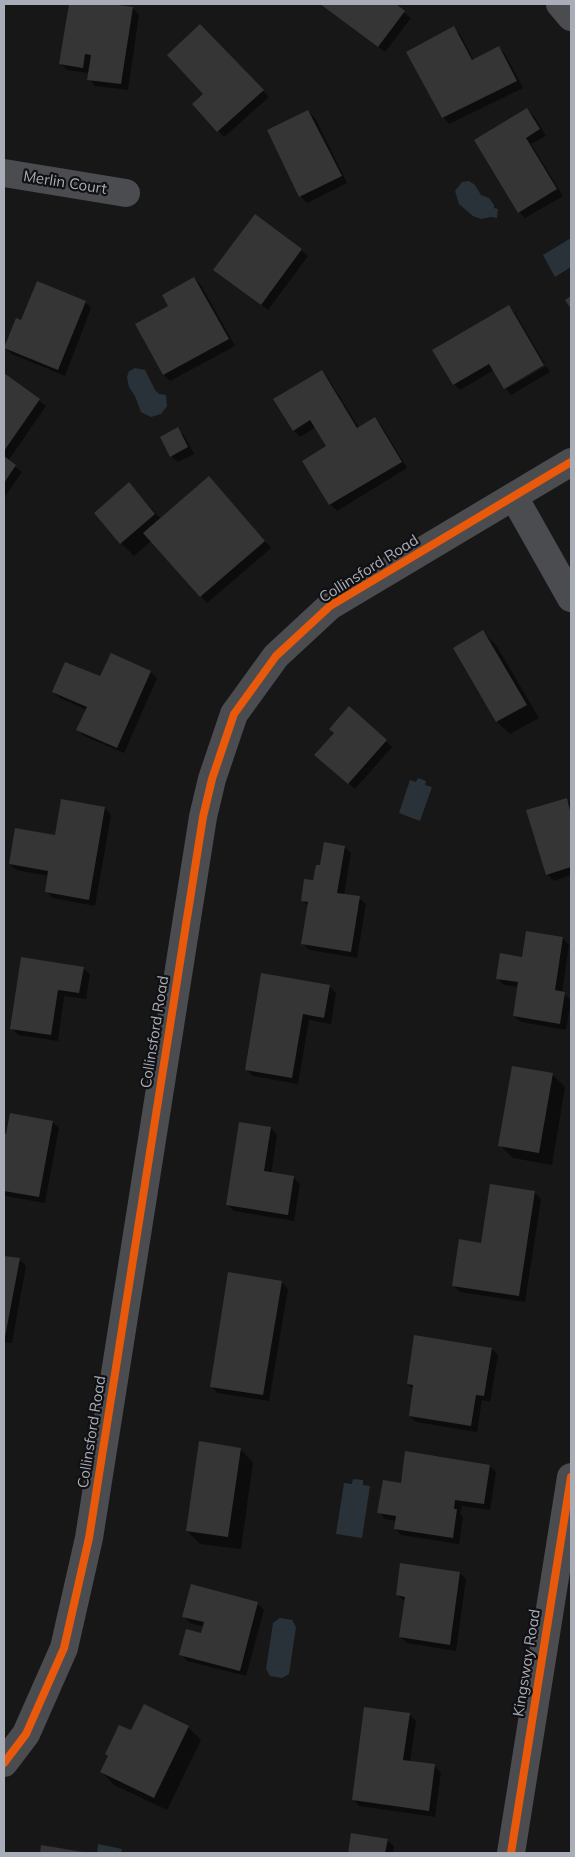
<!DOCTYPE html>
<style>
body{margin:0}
#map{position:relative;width:575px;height:1857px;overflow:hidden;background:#171717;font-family:Mulish,sans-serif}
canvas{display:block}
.frame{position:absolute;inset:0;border:5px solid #a8adb8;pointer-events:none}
</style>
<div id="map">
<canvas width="575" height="1857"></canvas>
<div class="frame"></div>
</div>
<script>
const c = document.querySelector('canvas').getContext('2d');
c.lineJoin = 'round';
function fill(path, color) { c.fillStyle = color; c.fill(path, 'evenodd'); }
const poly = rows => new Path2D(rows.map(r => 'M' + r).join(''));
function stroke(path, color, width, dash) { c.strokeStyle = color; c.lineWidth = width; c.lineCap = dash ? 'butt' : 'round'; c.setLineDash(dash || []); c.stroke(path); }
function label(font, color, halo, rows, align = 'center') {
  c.font = font + ' Mulish,sans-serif'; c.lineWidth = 4.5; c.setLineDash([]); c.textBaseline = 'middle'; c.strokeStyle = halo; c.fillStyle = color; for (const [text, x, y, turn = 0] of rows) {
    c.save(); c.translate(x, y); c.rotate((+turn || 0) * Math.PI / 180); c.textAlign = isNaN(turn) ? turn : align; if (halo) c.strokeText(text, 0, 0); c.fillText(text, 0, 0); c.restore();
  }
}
fill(poly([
 [469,181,475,185,481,195,489,198,494,205,494,208,498,209,497,218,491,217,481,219,473,216,459,204,455,191,462,182],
 [571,238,571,267,555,277,543,255],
 [135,368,145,370,155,390,159,394,166,395,167,406,161,414,151,417,141,412,135,396,129,387,127,377,129,371],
 [418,778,426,781,425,785,432,787,420,821,399,813,410,780,416,782],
 [353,1479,363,1480,363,1485,370,1486,362,1538,336,1534,344,1483,352,1484],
 [280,1618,292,1620,296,1627,289,1674,282,1678,270,1676,266,1669,273,1623],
 [98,1844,122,1849,121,1853,97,1853]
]), '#2a3239');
fill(poly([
 [70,4,103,4,133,8,139,15,128,90,95,86,89,79,89,73,67,70,61,64],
 [320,4,398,4,396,6,411,18,385,52],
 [200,26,269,97,224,137,218,131,205,94],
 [454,28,460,34,474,61,499,47,505,54,523,88,449,124,443,117],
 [527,109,534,116,546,136,531,144,563,196,525,218,519,212],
 [308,111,315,118,347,183,307,203,300,196],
 [301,250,308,256,268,310,215,270],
 [194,278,201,285,235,346,170,381,164,375,136,325,170,306],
 [85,302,91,308,65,376,12,354,5,348],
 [509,307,515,313,545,364,505,387,494,370,460,390,454,384],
 [546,366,550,372,511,395,506,389],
 [322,372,328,378,359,428,375,419,381,425,407,468,337,511,330,504,328,447,316,427,300,437,293,430],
 [4,375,46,406,8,461,22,472,4,498],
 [177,429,184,435,194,454,178,462,171,456],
 [129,484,161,519,215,484,271,548,207,603,151,541,134,556,121,543],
 [483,632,496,645,539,718,510,734,497,722,455,649],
 [150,672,157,678,124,753,84,736,78,730,87,710,60,698,53,692,101,678],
 [335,733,386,741,392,747,355,789,322,761],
 [566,799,571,804,571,875,554,881,547,874],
 [105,808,111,815,95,906,53,898,46,891,49,876,16,870,10,864],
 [345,847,351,853,344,895,359,898,366,904,357,958,309,950,303,943,309,907,302,900,321,867],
 [563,938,569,945,562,993,571,1000,566,1030,521,1022,514,1016,518,987,504,985,497,978,523,958],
 [83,968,90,974,86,999,64,996,58,1041,18,1035,12,1028],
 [329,986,336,993,331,1024,309,1020,298,1084,253,1076,246,1069],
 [552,1074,565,1087,552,1165,513,1158,500,1145],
 [53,1122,59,1128,45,1203,5,1196,4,1135,7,1136],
 [271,1128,277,1135,271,1174,294,1178,300,1184,294,1221,234,1211,227,1204],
 [534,1192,541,1199,525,1302,460,1292,454,1286,482,1244],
 [4,1257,19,1259,26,1266,12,1343,4,1342],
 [281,1282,288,1289,269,1401,217,1393,211,1386],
 [492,1349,498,1355,490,1402,482,1400,477,1432,416,1422,410,1416,414,1390,408,1384],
 [240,1449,253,1462,241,1549,200,1544,187,1531],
 [490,1466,496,1472,490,1510,462,1506,460,1514,463,1517,459,1544,401,1535,395,1528,396,1521,385,1519,379,1512,402,1485],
 [460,1573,466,1579,456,1651,407,1643,400,1637,406,1602,397,1595],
 [257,1603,264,1610,246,1676,187,1661,181,1654,202,1634,204,1627,190,1623,183,1616],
 [409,1714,416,1721,410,1762,434,1766,441,1772,435,1817,359,1806,353,1799],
 [188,1727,201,1740,167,1810,114,1785,102,1772],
 [352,1834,387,1840,394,1846,393,1853,349,1853]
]), '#0007');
fill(poly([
 [69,4,111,4,133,7,121,84,87,80,91,55,85,54,83,68,59,64],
 [320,4,396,4,405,11,378,47],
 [200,24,264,90,217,132,192,104,203,94,167,55],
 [454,26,472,60,499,46,517,81,442,118,406,52],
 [527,108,540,129,526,138,557,189,518,213,474,140],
 [308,110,342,176,299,197,267,130],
 [255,214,302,249,261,305,213,270],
 [194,277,229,339,163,375,135,324,168,306,162,295],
 [37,281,86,301,58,370,4,348,16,318,21,320],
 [571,296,571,309,565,300],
 [509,305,544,365,504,389,489,364,453,385,432,350],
 [322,370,357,428,375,417,402,462,329,505,302,461,326,446,310,420,293,431,273,399],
 [4,373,40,399,4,451],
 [178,427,188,447,170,457,160,437],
 [4,456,16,465,4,483],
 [209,476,265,541,200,597,143,533],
 [129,482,155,514,120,544,94,513],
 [483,630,527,705,496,722,453,648],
 [111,653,151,671,117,748,76,730,87,707,52,692,65,662,100,676],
 [349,706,387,740,348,784,314,755,334,733,329,729],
 [567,798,571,814,571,867,546,875,526,810],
 [61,799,105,807,89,900,45,892,48,871,9,864,15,828,55,835],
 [324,842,345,846,337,893,360,896,351,952,301,944,308,902,301,901,304,879,313,880,316,865,320,865],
 [526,931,563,937,555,990,565,992,560,1024,513,1016,518,982,496,979,500,953,522,957],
 [21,957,84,967,79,993,58,990,51,1035,10,1029],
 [261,973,330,985,324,1018,303,1014,292,1078,245,1070],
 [512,1066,553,1073,539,1153,498,1146],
 [10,1113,53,1121,39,1197,4,1191,4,1134,6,1134],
 [239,1122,271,1127,264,1171,294,1176,288,1215,226,1205],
 [490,1184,535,1191,519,1296,452,1286,459,1239,481,1243],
 [4,1256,20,1258,5,1337,4,1337],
 [228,1272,282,1281,263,1395,210,1387],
 [414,1335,492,1348,484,1396,476,1395,471,1426,409,1416,413,1385,407,1384],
 [199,1441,241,1448,228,1537,186,1531],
 [405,1451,490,1465,484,1504,455,1500,454,1509,457,1509,453,1538,394,1529,396,1516,377,1513,383,1480,401,1483],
 [400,1563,460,1572,450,1645,399,1637,405,1597,396,1595],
 [191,1584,258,1602,240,1671,179,1655,186,1629,201,1633,204,1622,182,1617],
 [144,1704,189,1726,154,1798,100,1772,108,1756,105,1754,119,1725,131,1730],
 [364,1707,410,1713,403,1760,435,1764,429,1811,352,1800],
 [351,1833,388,1839,385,1853,348,1853],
 [41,1845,83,1852,83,1853,40,1853]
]), '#353536');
stroke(poly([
 [560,4,571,17],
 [4,173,126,193],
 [514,497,571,598],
 [4,1763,26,1734,64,1648,89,1538,203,817,212,779,234,714,276,656,330,606,571,462],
 [511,1853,571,1477]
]), '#4b4c50', 28);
stroke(poly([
 [4,1763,26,1734,64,1648,89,1538,203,817,212,779,234,714,276,656,330,606,571,462],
 [511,1853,571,1477]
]), '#e8590c', 8);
label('15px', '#a8adb8', '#111113', [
 ["Merlin Court",65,183,9],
 ["Collinsford Road",369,569,-32],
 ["Collinsford Road",155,1032,-81],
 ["Collinsford Road",92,1432,-81],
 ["Kingsway Road",527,1663,-81]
]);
</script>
